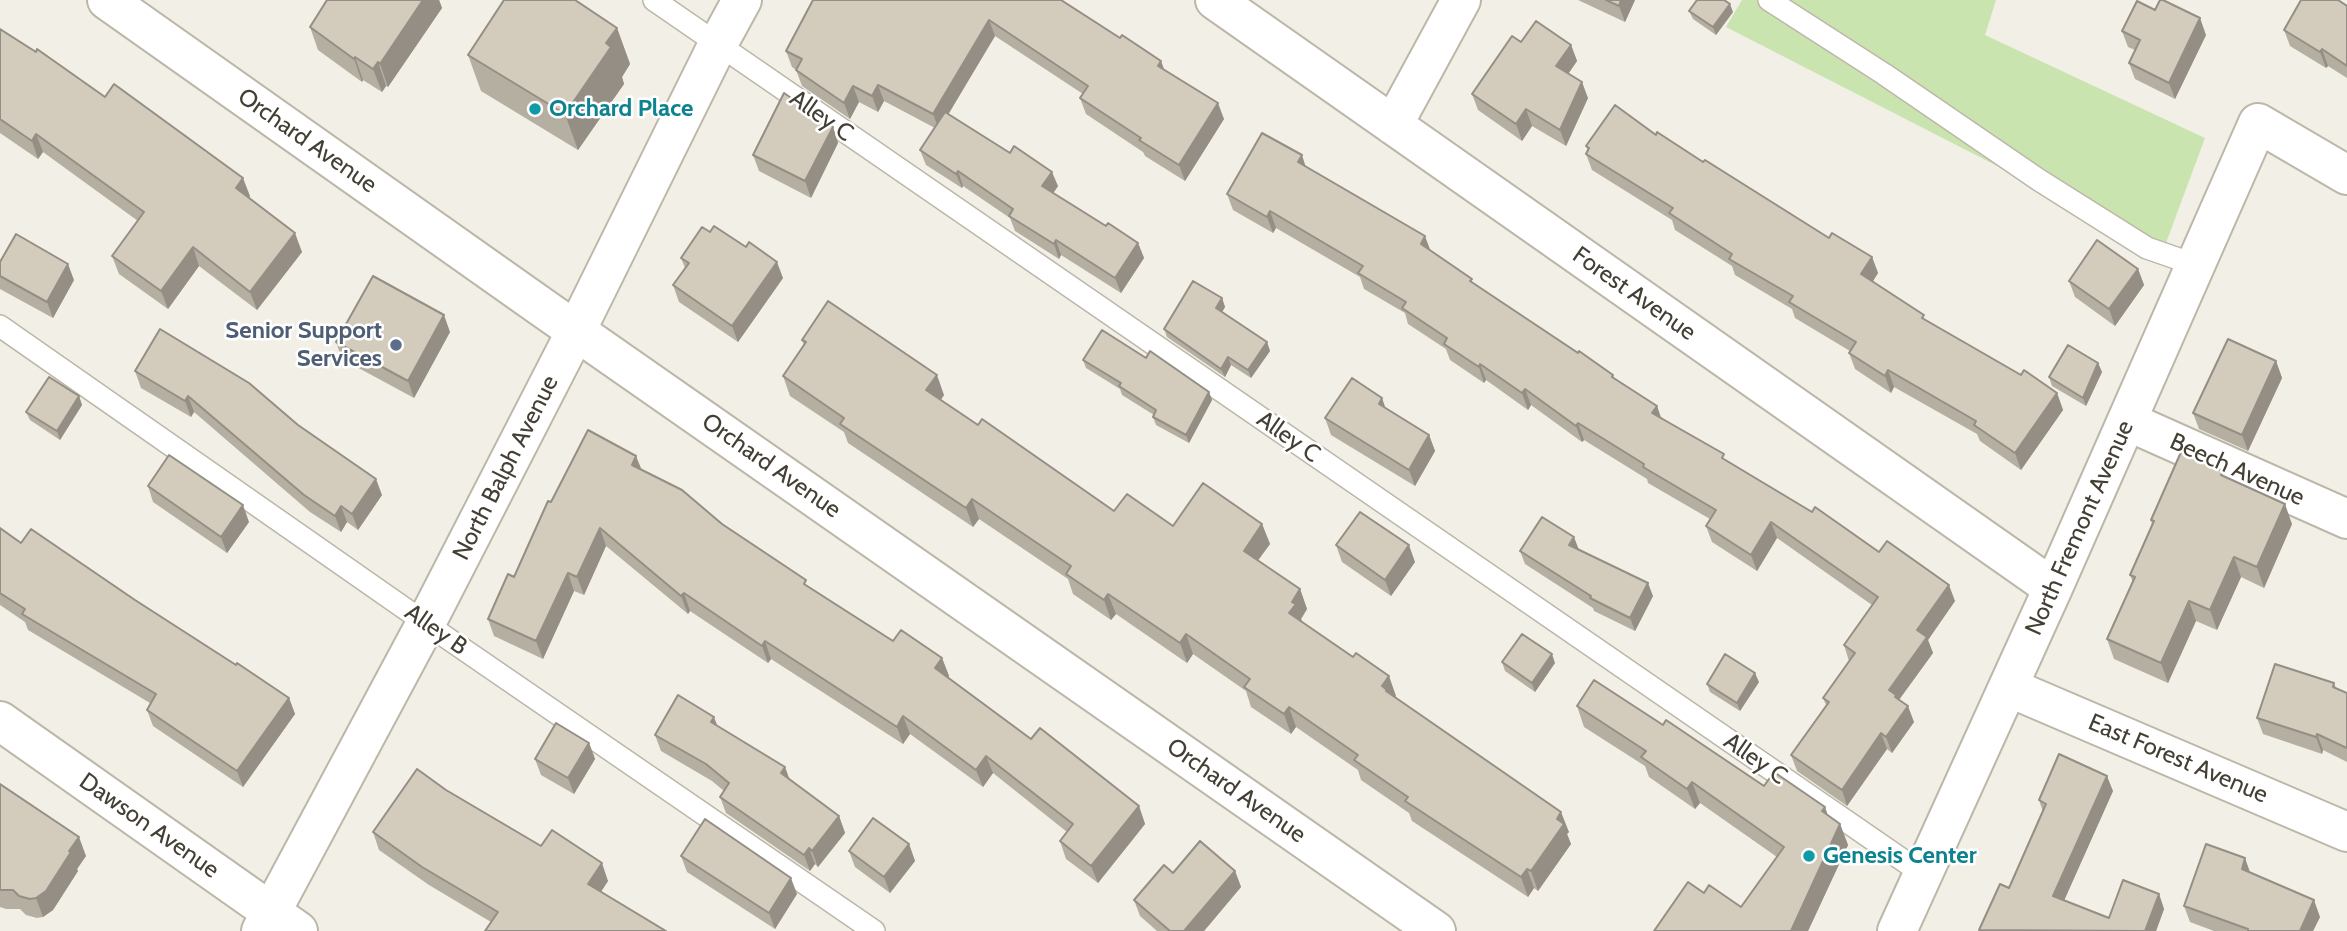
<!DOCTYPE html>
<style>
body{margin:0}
canvas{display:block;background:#f2efe6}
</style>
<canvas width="2347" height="931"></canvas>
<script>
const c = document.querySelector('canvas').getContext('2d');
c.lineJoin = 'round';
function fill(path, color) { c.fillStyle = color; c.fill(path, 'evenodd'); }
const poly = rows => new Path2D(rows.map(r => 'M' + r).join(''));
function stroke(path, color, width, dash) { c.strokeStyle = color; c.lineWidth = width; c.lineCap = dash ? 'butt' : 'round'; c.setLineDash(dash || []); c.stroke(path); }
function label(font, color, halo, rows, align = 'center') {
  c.font = font + ' Cabin,sans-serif'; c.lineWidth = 5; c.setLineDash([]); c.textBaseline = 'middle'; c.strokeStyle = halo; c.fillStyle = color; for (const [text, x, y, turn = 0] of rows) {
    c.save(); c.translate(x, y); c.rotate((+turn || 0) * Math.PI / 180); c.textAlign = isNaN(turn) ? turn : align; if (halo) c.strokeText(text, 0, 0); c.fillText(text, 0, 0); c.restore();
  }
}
fill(poly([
 [1742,0,1996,0,1985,35,2205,138,2163,251,1726,27]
]), '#cae4b0');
const service = poly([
 [654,0,1923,874],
 [1769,0,1884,74,2039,180,2147,248,2196,265],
 [0,326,447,638,874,931]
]);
const minor = poly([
 [107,0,543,308,1436,931],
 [1215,0,2053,588],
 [1393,125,1461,0],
 [2127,421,2347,519],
 [2008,687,2347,832],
 [0,721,298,931],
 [1897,931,2053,588,2258,123,2347,175]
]);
const tertiary = poly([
 [261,931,426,623,576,331,718,44,742,0]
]);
stroke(service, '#bdb7a9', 24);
stroke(minor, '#bdb7a9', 42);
stroke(tertiary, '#bdb7a9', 42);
stroke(service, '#fff', 21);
stroke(minor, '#fff', 38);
stroke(tertiary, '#fff', 38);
fill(poly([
 [327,0,439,0,442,8,388,87,386,86,382,92,363,80,362,82,318,50,310,27],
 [1061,0,1165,70,1224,119,1185,181,1145,156,1143,152,1086,114,1080,98,1083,94,995,36,948,114,1058,186,1053,193,1106,226,1138,243,1144,258,1121,293,1061,255,1059,259,1015,231,1010,218,963,186,962,188,926,165,920,150,935,128,884,101,878,112,859,102,850,119,802,86,796,70,792,67,786,51],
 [1578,0,1635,0,1625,22],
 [2347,6,2347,78,2328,66,2326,68,2290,46,2284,30],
 [2155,10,2206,35,2175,99,2135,79,2129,63,2135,50,2128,47,2122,31],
 [1689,11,1733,12,1716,35,1693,19],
 [617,28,630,64,622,77,624,84,578,150,481,91,468,55],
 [0,29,105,97,250,196,249,198,302,252,257,310,199,266,168,309,119,274,112,256,138,221,43,152,38,159,0,133],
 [1521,42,1571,45,1577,61,1568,74,1588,98,1566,146,1532,126,1522,141,1478,110,1472,94],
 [833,127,838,143,811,198,759,171,753,155],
 [1656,135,1829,238,1872,257,1878,273,1872,282,1926,320,2021,375,2057,393,2063,410,2021,470,1980,441,1977,434,1894,387,1891,393,1855,369,1849,353,1850,351,1795,318,1792,309,1735,275,1732,266,1675,230,1672,220,1592,170,1586,154,1588,151,1586,146],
 [1305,166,1431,251,1473,283,1613,375,1614,379,1657,406,1661,417,1726,460,1879,552,1955,601,1928,640,1933,653,1899,700,1914,722,1892,753,1887,749,1847,806,1797,771,1791,755,1826,705,1823,698,1849,661,1844,645,1872,605,1777,538,1757,571,1712,542,1706,526,1710,519,1648,483,1647,479,1584,440,1582,442,1531,405,1528,410,1486,380,1484,383,1450,360,1446,349,1408,324,1405,313,1364,289,1360,277,1276,228,1273,233,1233,210,1227,194],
 [681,258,783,278,738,342,679,302,673,285,685,268],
 [0,262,74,280,53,318,0,289],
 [2138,269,2144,285,2115,326,2075,297,2069,281],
 [1222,298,1225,307,1222,312,1267,342,1270,351,1251,378,1231,365,1225,377,1167,337,1164,329],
 [160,329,382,495,358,530,347,522,341,532,310,512,194,412,191,417,141,388,135,371],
 [450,332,414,398,342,359,336,342],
 [802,340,944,395,941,400,978,425,1114,511,1173,526,1262,524,1270,544,1258,560,1300,589,1307,609,1301,619,1303,623,1396,696,1395,698,1569,832,1567,834,1571,844,1538,891,1534,888,1528,897,1412,821,1409,813,1361,780,1358,770,1296,727,1291,734,1251,707,1246,691,1193,654,1187,663,1116,614,1111,620,1073,594,1068,579,979,519,973,527,848,443,844,432,790,396,783,376,804,345],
 [1146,358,1209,392,1212,400,1189,443,1156,425,1153,417,1154,415,1122,395,1120,389,1086,368,1083,360],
 [2276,361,2282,378,2248,451,2199,429,2193,413],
 [2098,363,2102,372,2086,406,2052,386,2049,377],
 [79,396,82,405,60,440,30,420,26,412],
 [1325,418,1429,435,1435,451,1415,486,1331,435],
 [641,470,722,524,808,586,893,641,942,658,949,676,948,677,1031,739,1139,806,1145,824,1098,883,1066,859,1060,841,1067,832,993,773,983,787,910,734,903,744,771,659,768,663,690,611,688,614,606,546,584,595,574,591,543,659,494,636,488,619,514,577,551,502],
 [2225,477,2292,524,2264,588,2241,577,2217,630,2196,621,2168,683,2114,659,2107,639,2133,582,2130,575,2152,524,2151,520],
 [148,486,249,522,227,553,153,502],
 [0,528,21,543,135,600,236,665,289,698,295,714,243,787,153,726,147,710,150,703,28,630,25,622,0,605],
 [1336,545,1415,562,1391,596,1342,562],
 [1578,549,1653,596,1635,631,1594,611,1593,608,1525,564,1520,551],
 [1502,662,1555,663,1535,692,1505,671],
 [1759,682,1740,711,1710,692,1707,684],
 [2334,683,2336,688,2347,693,2347,762,2323,750,2322,754,2263,734,2257,718],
 [1577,706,1663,725,1764,786,1825,807,1828,816,1840,824,1848,845,1808,931,1654,931,1704,893,1741,907,1777,857,1700,803,1695,809,1649,777,1645,766,1584,727],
 [718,727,785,767,789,778,839,816,845,833,818,867,815,864,810,871,726,813,720,797,724,791,712,781,661,751,655,735],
 [589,743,595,759,574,794,541,775,535,759],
 [0,784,86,856,77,869,78,871,53,910,43,917,37,918,26,915,20,909,6,909,0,907],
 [446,790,541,846,608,881,601,892,491,922,429,885,379,850,373,832],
 [2113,791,2064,900,2109,918,2159,894,2164,909,2156,931,1979,931,2009,888,2043,812,2039,800],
 [909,844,915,861,890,893,855,867,849,851],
 [681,856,797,894,775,929,687,872],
 [1235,871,1241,887,1204,931,1157,931,1140,916,1134,900,1173,873],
 [2251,873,2320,917,2313,931,2214,931,2190,922,2184,906]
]), '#b5afa2');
fill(poly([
 [423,0,439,0,442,8,388,87,380,64],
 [1621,0,1635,0,1625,22,1619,6],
 [1730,4,1733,12,1716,35,1713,27],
 [2200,18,2206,35,2175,99,2169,83],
 [989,20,995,36,939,130,933,114],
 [617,28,630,64,622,77,624,84,578,150,565,114,606,43],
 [1571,45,1577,61,1562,83,1556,66],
 [2322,49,2328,66,2326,68,2320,52],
 [355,57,363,80,362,82,354,59],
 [1161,61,1167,77,1158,66],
 [378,62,386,86,382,92,373,69],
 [1582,82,1588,98,1566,146,1560,130],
 [878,85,884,101,878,112,872,96],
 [853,86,859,102,850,119,844,103],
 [1218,103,1224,119,1185,181,1179,165],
 [1526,109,1532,126,1522,141,1516,124],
 [833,127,838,143,811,198,805,181],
 [36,134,43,152,38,159,32,141],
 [1302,155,1307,171,1298,162],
 [958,171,963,186,962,188,956,174],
 [1052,172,1058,186,1048,201,1042,186],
 [243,178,250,196,243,206,236,188],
 [1270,211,1276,228,1273,233,1267,217],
 [295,233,302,252,257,310,250,292],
 [1425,236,1431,252,1421,244],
 [1056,240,1061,255,1059,259,1054,244],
 [1138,243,1144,258,1121,293,1115,278],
 [193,247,199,266,168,309,161,291],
 [1872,257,1878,273,1867,291,1861,274],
 [777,262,783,278,738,342,732,326],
 [68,264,74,280,53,318,47,302],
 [2138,269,2144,285,2115,326,2109,309],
 [1222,298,1225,307,1219,317,1216,308],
 [444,315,450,332,414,398,408,381],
 [1267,342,1270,351,1251,378,1248,370],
 [1228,357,1231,365,1225,377,1221,369],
 [2276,361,2282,378,2248,451,2242,435],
 [2098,363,2102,372,2086,406,2083,398],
 [1480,364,1486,380,1484,383,1479,367],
 [1888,370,1894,387,1891,393,1885,376],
 [937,375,944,395,933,410,926,390],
 [1525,389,1531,405,1528,410,1522,393],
 [1209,392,1212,400,1189,443,1186,435],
 [2057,393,2063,410,2021,470,2015,453],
 [79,396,82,405,60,440,57,431],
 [188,396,194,412,191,417,185,401],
 [1382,398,1388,415,1379,404],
 [1657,406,1662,422,1652,413],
 [1578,423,1584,440,1582,442,1576,426],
 [1429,435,1435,451,1415,486,1409,470],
 [636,456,643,473,632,465],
 [376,479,382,495,358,530,352,514],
 [972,499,979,519,973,527,966,508],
 [2285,504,2292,524,2264,588,2257,567],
 [243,505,249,522,227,553,221,537],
 [341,506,347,522,341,532,335,516],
 [1771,522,1777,538,1757,571,1751,555],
 [1262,524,1270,544,1251,570,1244,551],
 [600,528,606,546,584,595,577,577],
 [1574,537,1579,550,1569,545],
 [1409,545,1415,562,1391,596,1385,580],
 [2234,557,2241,577,2217,630,2210,610],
 [568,573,574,591,543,659,536,641],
 [1648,583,1653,596,1635,631,1630,618],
 [1949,585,1955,601,1928,640,1933,653,1898,701,1889,690,1917,630],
 [1300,589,1307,609,1301,619,1303,624,1289,613,1292,602],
 [684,593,690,611,688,614,681,596],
 [1108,594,1116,614,1111,620,1104,600],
 [2189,601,2196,621,2168,683,2161,663],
 [1186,634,1193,654,1187,663,1180,643],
 [765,641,771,659,768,663,762,646],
 [1552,654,1555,663,1535,692,1532,683],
 [942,658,949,676,942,686,935,668],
 [1755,673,1759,682,1740,711,1737,703],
 [1389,676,1396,696,1392,702,1382,686],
 [289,698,295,714,243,787,237,771],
 [1908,706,1914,722,1892,753,1886,737],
 [1289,707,1296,727,1291,734,1284,714],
 [903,716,910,734,903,744,897,727],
 [714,717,720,733,711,722],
 [1881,733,1887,749,1847,806,1842,790],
 [2317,734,2323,750,2322,754,2316,737],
 [589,743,595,759,574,794,568,778],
 [986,756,993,773,983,787,976,770],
 [785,767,791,784,781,773],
 [2107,776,2113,791,2059,912,2053,896],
 [1692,782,1700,803,1695,809,1687,789],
 [1139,806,1145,824,1098,883,1091,866],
 [1825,807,1832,828,1822,811],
 [1561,812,1569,832,1567,834,1571,844,1538,891,1531,871,1557,819],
 [839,816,845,833,818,867,812,851],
 [1840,824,1848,845,1808,931,1791,931],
 [79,837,86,856,77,869,78,871,53,910,43,917,36,898],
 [909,844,915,861,890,893,884,877],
 [809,848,815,864,810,871,804,855],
 [2245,858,2251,875,2242,869],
 [602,863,608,881,594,902,588,884],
 [1527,869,1534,888,1528,897,1521,877],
 [1235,871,1241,887,1204,931,1184,931],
 [791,878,797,894,775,929,769,913],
 [2159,894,2164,909,2156,931,2145,931],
 [2314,900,2320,917,2313,931,2300,931]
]), '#948e84');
const building = poly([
 [327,0,423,0,380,64,378,62,373,69,355,57,354,59,310,27,327,0],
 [504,0,575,0,617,28,606,43,611,47,565,114,468,55,504,0],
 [813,0,1061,0,1120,38,1122,35,1161,61,1158,66,1218,103,1179,165,1139,140,1141,138,1080,98,1088,86,989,20,933,114,878,85,872,96,853,86,844,103,796,70,802,59,786,51,813,0],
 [1606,0,1621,0,1619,6,1606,0],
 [1697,0,1724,0,1730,4,1713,27,1689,11,1697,0],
 [2160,0,2163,0,2200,18,2169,83,2129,63,2140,40,2122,31,2137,1,2155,10,2160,0],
 [2301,0,2338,0,2347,6,2347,66,2322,49,2320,52,2284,30,2301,0],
 [1536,21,1571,45,1556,66,1582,82,1560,130,1526,109,1516,124,1472,94,1512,36,1521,42,1536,21],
 [0,29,36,52,37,49,105,97,114,84,243,178,236,188,295,233,250,292,193,247,161,291,112,256,144,212,36,134,32,141,0,119,0,29],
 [784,93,833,127,805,181,753,155,784,93],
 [1615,105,1656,135,1657,132,1703,162,1705,160,1829,238,1832,233,1872,257,1861,274,1924,315,1922,318,2021,375,2024,370,2057,393,2015,453,1974,425,1976,421,1888,370,1885,376,1849,353,1856,342,1789,302,1793,296,1729,259,1732,254,1669,213,1673,208,1586,154,1589,148,1586,146,1615,105],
 [945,112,1010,153,1014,146,1052,172,1042,186,1106,226,1108,223,1138,243,1115,278,1056,240,1054,244,1009,216,1013,209,958,171,956,174,920,150,945,112],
 [1262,133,1302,155,1298,162,1425,236,1421,244,1472,279,1470,281,1578,353,1579,351,1613,375,1612,377,1657,406,1652,413,1724,454,1722,458,1812,512,1815,507,1879,552,1887,541,1949,585,1917,630,1927,637,1889,690,1896,695,1895,697,1908,706,1886,737,1881,733,1842,790,1791,755,1829,702,1823,698,1855,653,1844,645,1878,597,1771,522,1751,555,1706,526,1716,510,1643,467,1644,464,1578,423,1576,426,1525,389,1522,393,1480,364,1479,367,1444,344,1447,338,1402,308,1406,302,1358,273,1363,266,1270,211,1267,217,1227,194,1262,133],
 [714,226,746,247,749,242,777,262,732,326,673,285,689,263,681,258,702,227,710,232,714,226],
 [16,234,68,264,47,302,0,276,0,262,16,234],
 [2097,240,2138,269,2109,309,2069,281,2097,240],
 [373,276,444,315,408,381,336,342,373,276],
 [1193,281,1222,298,1216,308,1267,342,1248,370,1228,357,1221,369,1164,329,1193,281],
 [828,301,937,375,926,390,978,425,982,419,1114,511,1127,494,1173,526,1203,483,1262,524,1244,551,1300,589,1292,602,1296,604,1289,613,1353,657,1356,653,1389,676,1382,686,1387,690,1386,691,1561,812,1557,819,1564,824,1531,871,1527,869,1521,877,1405,801,1408,797,1354,760,1358,755,1289,707,1284,714,1244,687,1250,679,1186,634,1180,643,1108,594,1104,600,1066,574,1071,566,972,499,966,508,840,424,844,418,783,376,806,342,802,340,828,301],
 [160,329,249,383,298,425,376,479,352,514,341,506,335,516,304,495,188,396,185,401,135,371,160,329],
 [1102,330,1146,358,1150,351,1209,392,1186,435,1153,417,1156,410,1119,386,1121,383,1083,360,1102,330],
 [2228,339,2276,361,2242,435,2193,413,2228,339],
 [2068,345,2098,363,2083,398,2049,377,2068,345],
 [49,377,79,396,57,431,26,412,49,377],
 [1352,378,1382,398,1379,404,1429,435,1409,470,1325,418,1352,378],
 [588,430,636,456,632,465,682,490,722,524,806,580,804,584,893,641,901,630,942,658,935,668,1031,739,1040,728,1139,806,1091,866,1060,841,1073,824,986,756,976,770,903,716,897,727,765,641,762,646,684,593,681,596,600,528,577,577,568,573,536,641,488,619,508,574,514,577,548,501,551,502,588,430],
 [2181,452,2223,471,2221,475,2285,504,2257,567,2234,557,2210,610,2189,601,2161,663,2107,639,2135,577,2130,575,2154,521,2151,520,2181,452],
 [169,455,243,505,221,537,148,486,169,455],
 [1360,512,1409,545,1385,580,1336,545,1360,512],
 [1542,517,1574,537,1569,545,1648,583,1630,618,1590,598,1591,596,1520,551,1542,517],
 [0,528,21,543,31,529,135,600,236,665,237,663,289,698,237,771,147,710,156,694,22,614,25,609,0,593,0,528],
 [1522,634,1552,654,1532,683,1502,662,1522,634],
 [1725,654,1755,673,1737,703,1707,684,1725,654],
 [2275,664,2334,683,2333,687,2347,693,2347,748,2317,734,2316,737,2257,718,2275,664],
 [1594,680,1663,725,1666,720,1764,786,1774,772,1825,807,1822,811,1840,824,1791,931,1654,931,1688,882,1704,893,1709,885,1741,907,1784,847,1692,782,1687,789,1641,757,1646,751,1577,706,1594,680],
 [678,695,714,717,711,722,785,767,781,773,839,816,812,851,809,848,804,855,720,797,729,783,706,764,655,735,678,695],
 [556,723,589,743,568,778,535,759,556,723],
 [2059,754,2107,776,2053,896,2109,918,2123,880,2159,894,2145,931,1979,930,2000,884,2009,888,2046,804,2039,800,2059,754],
 [417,769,446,790,541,846,552,830,602,863,588,884,666,931,485,931,498,912,422,867,373,832,417,769],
 [0,784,79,837,69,851,71,852,46,891,36,898,30,899,19,896,13,890,0,890,0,784],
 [873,818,909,844,884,877,849,851,873,818],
 [705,819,791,878,769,913,681,856,705,819],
 [1200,841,1235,871,1184,931,1170,931,1134,900,1164,865,1173,873,1200,841],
 [2206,844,2245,858,2242,869,2314,900,2300,931,2248,931,2248,929,2184,906,2206,844]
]);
fill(building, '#d3cbbc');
stroke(building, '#948e84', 2);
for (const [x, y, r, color] of [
 [535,109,7,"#0f9aa8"],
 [396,345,7,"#5c6f8a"],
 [1809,856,7,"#0f9aa8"]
]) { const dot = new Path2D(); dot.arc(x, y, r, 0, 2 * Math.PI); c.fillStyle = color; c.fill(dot); stroke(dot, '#fff', 2.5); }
label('bold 24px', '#0d838f', '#fff', [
 ["Orchard Place",549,109],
 ["Genesis Center",1823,856]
], 'left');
label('24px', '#443f35', '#fff', [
 ["Alley C",821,116,35],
 ["Orchard Avenue",307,141,35],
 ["Forest Avenue",1634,294,35],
 ["Alley C",1288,437,35],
 ["Orchard Avenue",771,466,35],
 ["North Balph Avenue",506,468,-63],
 ["Beech Avenue",2237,470,24],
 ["North Fremont Avenue",2080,528,-66],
 ["Alley B",436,630,35],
 ["Alley C",1755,759,35],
 ["East Forest Avenue",2178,759,23],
 ["Orchard Avenue",1236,791,35],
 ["Dawson Avenue",149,826,35]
]);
label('bold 24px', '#4e5e75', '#fff', [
 ["Senior Support",382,331],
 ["Services",382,359]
], 'right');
</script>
